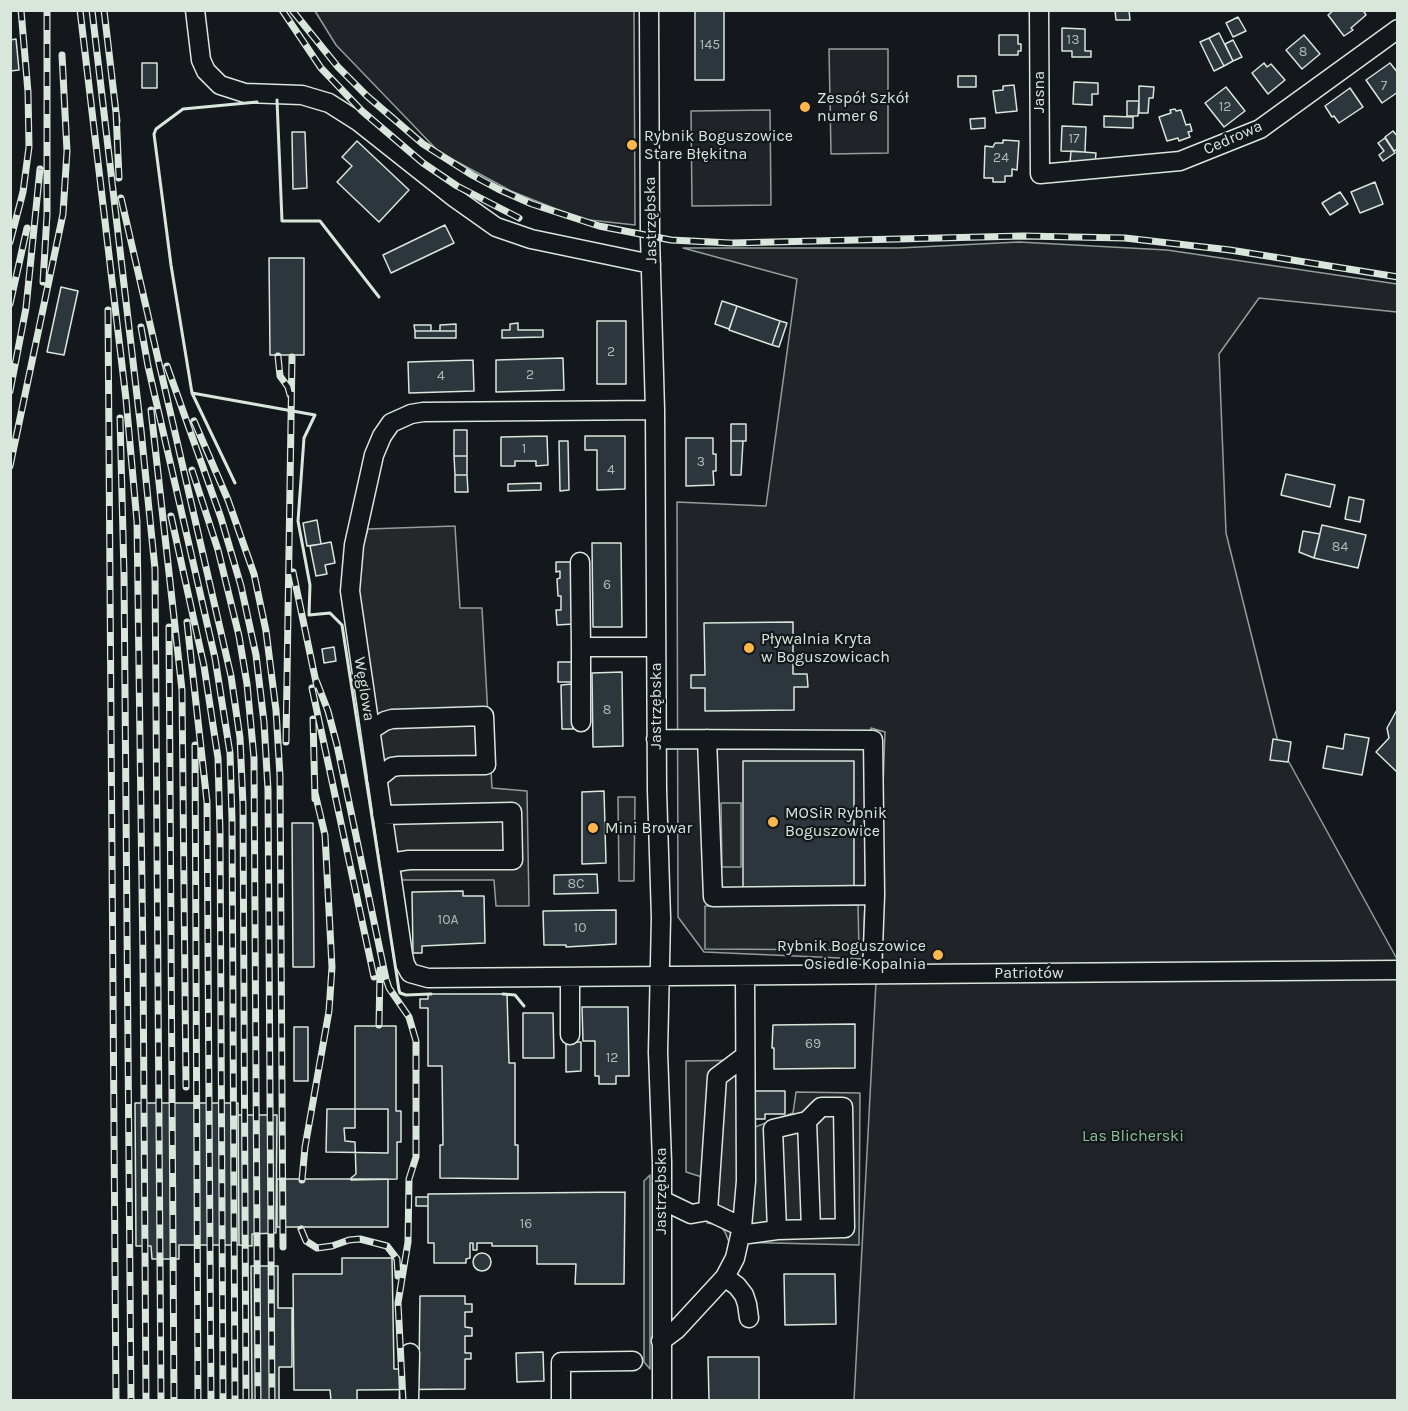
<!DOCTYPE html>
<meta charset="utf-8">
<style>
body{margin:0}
#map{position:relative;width:1408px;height:1411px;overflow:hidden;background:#14181c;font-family:Karla,sans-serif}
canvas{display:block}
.frame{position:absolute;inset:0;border:12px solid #d8e6dc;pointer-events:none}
</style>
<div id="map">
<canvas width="1408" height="1411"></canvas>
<div class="frame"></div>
</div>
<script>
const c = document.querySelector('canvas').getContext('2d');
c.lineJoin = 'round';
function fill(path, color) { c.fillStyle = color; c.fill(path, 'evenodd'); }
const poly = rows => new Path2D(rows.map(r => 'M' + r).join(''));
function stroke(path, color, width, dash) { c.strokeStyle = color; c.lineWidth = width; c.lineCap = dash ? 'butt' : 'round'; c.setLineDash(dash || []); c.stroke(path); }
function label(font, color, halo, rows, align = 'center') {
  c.font = font + ' Karla,sans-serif'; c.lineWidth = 4.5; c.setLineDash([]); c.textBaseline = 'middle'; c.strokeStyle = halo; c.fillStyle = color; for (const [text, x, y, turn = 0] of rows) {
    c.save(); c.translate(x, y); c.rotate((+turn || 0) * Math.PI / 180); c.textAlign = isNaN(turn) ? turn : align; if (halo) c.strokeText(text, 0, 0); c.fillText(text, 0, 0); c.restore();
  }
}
const green = poly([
 [315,11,634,11,635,225,581,219,511,191,439,152,336,45,315,11],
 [829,49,888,49,888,153,831,154,829,49],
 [770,110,771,205,692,206,691,111,770,110],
 [1019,242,1167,250,1397,284,1397,312,1259,298,1219,354,1226,533,1278,742,1397,959,1397,1400,854,1400,876,982,885,732,871,728,863,959,704,952,678,917,677,502,766,506,797,279,683,248,899,248,1019,242]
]);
fill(green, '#202428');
stroke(green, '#939e99', 1.5);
const parking = poly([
 [455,526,460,608,482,608,492,788,527,791,529,906,496,906,494,880,402,880,368,664,359,590,358,563,368,529,455,526],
 [618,797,635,797,634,881,619,881,618,797],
 [721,803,741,803,741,867,722,867,721,803],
 [858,905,859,950,705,949,705,906,858,905],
 [750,1060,755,1127,793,1113,796,1092,860,1093,859,1245,729,1242,725,1232,720,1225,707,1223,702,1177,686,1172,686,1061,750,1060],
 [650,1175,650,1369,644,1362,644,1181,650,1175]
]);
fill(parking, '#24282b');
stroke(parking, '#939e99', 1.5);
const building = poly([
 [695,10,724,10,724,80,695,80,695,10],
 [1115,10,1129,10,1130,20,1116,20,1115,10],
 [1334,10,1363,10,1366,15,1351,28,1353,30,1344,36,1328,15,1334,10],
 [1238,17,1246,31,1233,37,1226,23,1238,17],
 [1062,28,1085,29,1085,51,1091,51,1091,57,1072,57,1072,51,1062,51,1062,28],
 [1219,33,1233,61,1224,66,1209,38,1219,33],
 [999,35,1018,35,1018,44,1021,44,1021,51,1018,51,1018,55,999,55,999,35],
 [1304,35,1320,54,1302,69,1286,50,1304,35],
 [1209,38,1224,66,1214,71,1200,42,1209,38],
 [16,39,19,70,10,71,10,40,16,39],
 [1233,40,1242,57,1233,61,1225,44,1233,40],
 [142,63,157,63,157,88,142,88,142,63],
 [1264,63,1267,67,1271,64,1285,80,1268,94,1252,73,1264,63],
 [1390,63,1398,73,1398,92,1382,103,1366,80,1390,63],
 [958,76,976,76,976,87,958,87,958,76],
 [1074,82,1098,83,1098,94,1092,94,1092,105,1073,104,1074,82],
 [1014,85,1017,111,996,113,993,91,1003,90,1003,86,1014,85],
 [1139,86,1154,87,1153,98,1149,98,1148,113,1139,113,1139,86],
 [1226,87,1245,111,1224,127,1205,103,1226,87],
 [1350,88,1363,107,1339,123,1334,116,1332,117,1325,106,1350,88],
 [1127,101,1139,101,1138,116,1127,116,1127,101],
 [1175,109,1176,111,1181,110,1186,125,1190,124,1192,131,1188,132,1190,137,1179,141,1178,138,1167,141,1159,117,1171,113,1170,110,1175,109],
 [1104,116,1133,117,1133,128,1104,127,1104,116],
 [985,118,985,128,971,129,970,119,985,118],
 [1062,126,1086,127,1085,152,1061,151,1062,126],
 [1393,131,1398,137,1398,149,1394,151,1385,137,1393,131],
 [292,132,305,132,307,188,293,189,292,132],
 [1385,138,1395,153,1383,161,1379,155,1384,151,1378,143,1385,138],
 [1003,140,1019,141,1017,170,1012,169,1012,176,1005,176,1005,182,993,182,993,178,984,178,985,146,993,147,995,143,1003,143,1003,140],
 [357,141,409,190,379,222,337,182,352,166,342,157,357,141],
 [1071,151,1096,153,1095,164,1070,163,1071,151],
 [1375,182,1383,204,1360,213,1351,192,1375,182],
 [1340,192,1348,204,1330,215,1322,203,1340,192],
 [445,225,454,243,391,273,383,255,445,225],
 [269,258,304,258,304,355,270,355,269,258],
 [61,287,78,291,64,355,47,352,61,287],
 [722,301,737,306,729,329,715,324,722,301],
 [737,306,780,321,772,345,729,330,737,306],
 [597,321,626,321,626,384,597,384,597,321],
 [780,321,787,323,779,347,772,345,780,321],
 [518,323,518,330,543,330,543,337,502,338,502,330,510,330,510,324,518,323],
 [456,324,456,331,440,331,440,325,456,324],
 [414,325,431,325,431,331,415,331,414,325],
 [415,331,456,331,456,338,415,338,415,331],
 [563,358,564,390,496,392,496,360,563,358],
 [473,360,474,391,409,393,408,362,473,360],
 [731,424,746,424,746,441,731,441,731,424],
 [454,430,467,430,467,456,454,456,454,430],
 [547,436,548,465,536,466,536,461,515,461,515,466,501,466,501,437,547,436],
 [585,436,625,436,625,489,597,490,597,450,585,450,585,436],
 [686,438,713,438,713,454,716,454,716,471,713,471,714,485,686,486,686,438],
 [559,441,568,441,569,490,560,491,559,441],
 [731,441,743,441,741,475,731,475,731,441],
 [454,456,467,456,467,475,455,475,454,456],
 [1286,474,1335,485,1330,507,1281,495,1286,474],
 [455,475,467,475,468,492,455,492,455,475],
 [541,483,541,490,508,491,508,484,541,483],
 [1349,497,1364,500,1360,522,1345,519,1349,497],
 [317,520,321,544,307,546,303,523,317,520],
 [1322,525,1366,535,1358,568,1314,558,1322,525],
 [1303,531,1320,534,1314,558,1299,552,1303,531],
 [331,542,335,563,325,565,327,574,316,576,310,546,331,542],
 [592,543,621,543,622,627,593,627,592,543],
 [556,562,572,562,573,624,557,625,556,610,561,610,561,596,558,596,557,579,560,578,560,571,556,572,556,562],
 [793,622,793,674,807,674,808,687,794,687,794,710,705,711,705,688,691,688,691,675,705,675,704,623,793,622],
 [334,647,336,661,324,663,322,649,334,647],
 [558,662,573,662,573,682,558,682,558,662],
 [622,672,623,746,593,747,592,673,622,672],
 [572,684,573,729,562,729,561,685,572,684],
 [1398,708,1398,773,1376,752,1389,738,1387,728,1398,708],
 [1345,734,1369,738,1362,775,1323,768,1327,746,1343,749,1345,734],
 [1273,739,1291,742,1288,762,1270,760,1273,739],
 [743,761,854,761,854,887,743,888,743,761],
 [604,791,606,863,582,864,582,792,604,791],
 [292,823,313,823,314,967,293,967,292,823],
 [597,874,598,893,554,894,554,875,597,874],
 [463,891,463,896,484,896,485,943,422,946,422,953,413,953,412,892,463,891],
 [616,910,616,944,566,947,566,945,544,945,543,911,616,910],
 [428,994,507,994,509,1063,515,1063,515,1145,518,1145,518,1179,440,1178,440,1145,443,1145,442,1066,428,1066,428,1008,420,1008,420,999,428,999,428,994],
 [582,1007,628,1007,629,1076,616,1076,616,1084,599,1084,599,1076,595,1076,595,1041,583,1041,582,1007],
 [523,1013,553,1013,554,1058,523,1058,523,1013],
 [855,1024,855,1068,774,1069,774,1048,772,1048,773,1025,855,1024],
 [355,1026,396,1026,396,1111,401,1111,401,1142,397,1142,397,1179,351,1180,351,1178,356,1174,355,1142,345,1141,344,1128,355,1128,355,1026],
 [294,1027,308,1027,308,1081,294,1081,294,1027],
 [566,1042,581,1042,581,1071,566,1072,566,1042],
 [755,1091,785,1091,785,1114,765,1114,765,1119,755,1119,755,1091],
 [135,1103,238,1103,239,1245,179,1245,179,1259,152,1259,151,1246,136,1246,135,1103],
 [327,1109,388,1109,388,1153,326,1152,327,1109],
 [238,1115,277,1115,276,1233,252,1234,252,1246,239,1245,238,1115],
 [277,1179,388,1179,388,1227,277,1227,277,1179],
 [625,1192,624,1284,575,1284,576,1264,537,1264,537,1246,492,1246,492,1243,477,1243,477,1250,473,1250,473,1243,470,1243,470,1258,466,1259,466,1263,434,1263,434,1243,428,1243,428,1194,625,1192],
 [416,1197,428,1197,428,1206,416,1206,416,1197],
 '473 1262a9 9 0 1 1 18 0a9 9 0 1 1-18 0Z',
 [342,1258,392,1258,394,1369,419,1369,420,1296,465,1296,465,1304,472,1304,472,1312,465,1312,465,1327,472,1328,472,1336,465,1336,465,1353,471,1353,471,1359,465,1359,465,1389,357,1390,357,1400,331,1400,330,1390,294,1390,293,1274,342,1274,342,1258],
 [251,1266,278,1266,278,1308,292,1308,292,1367,279,1367,279,1400,252,1400,251,1266],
 [784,1274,835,1274,836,1324,785,1325,784,1274],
 [543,1352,544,1381,517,1382,516,1353,543,1352],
 [708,1357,759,1357,759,1400,709,1400,708,1357]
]);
fill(building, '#2c363c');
stroke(building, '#d8e6dc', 1.5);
const minor = poly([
 [195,10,201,60,206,71,220,85,245,93,302,95,329,103,359,122,455,198,496,227,531,239,651,264],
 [649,10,650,237,655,410,657,790,661,918,658,1052,662,1162,662,1400],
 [1039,10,1040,174,1180,161,1260,129,1398,29],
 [655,410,423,412,411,414,391,423,382,436,374,455,354,545,350,591,403,955,405,964,410,973,428,978,1398,970],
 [580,562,581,647,656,647],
 [581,647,581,722],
 [371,730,385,721,392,719,484,716,486,765,399,766,392,767,377,779],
 [656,739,873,740,875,895,872,974],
 [707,739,713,897,875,895],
 [382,815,512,812,513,860,409,860,389,863],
 [570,1035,570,977],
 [807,1121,811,1228],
 [708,1211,717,1077,745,1056],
 [742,1227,746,1181,745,976],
 [741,1235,777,1230,845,1228,843,1107,821,1107,807,1121,773,1129,777,1230],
 [725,1277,737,1286,744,1295,747,1304,749,1318],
 [661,1341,677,1329,725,1277,735,1258,742,1227,708,1211,691,1214,662,1200],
 [409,1400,410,1353],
 [561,1400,561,1362,633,1361]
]);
stroke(minor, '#d8e6dc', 21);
stroke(minor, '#14181c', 18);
const rail = poly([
 [80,10,126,399,137,522,143,960,146,1400],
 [92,10,141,430,155,569,161,1400],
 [104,10,117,121],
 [282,10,321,68,362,111,423,163,457,186,519,218],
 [292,10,338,67,367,96,423,144,472,175,498,189,532,204,599,226,671,240,731,243,1023,236,1125,238,1230,250,1398,277],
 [116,112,119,178],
 [121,198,231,676,240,738,243,805,246,1400],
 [10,242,23,192,29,147,28,92,21,10],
 [43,282,47,215,47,10],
 [10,304,27,228],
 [108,310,116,1400],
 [141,327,148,366,215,658,230,753,232,819,235,1400],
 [278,356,280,376,288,387,290,395],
 [167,366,221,518,241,586,256,655,264,722,268,790,272,1400],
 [10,391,26,308,40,169],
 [151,410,182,690,186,1087],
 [120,418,124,574,131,1400],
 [194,421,228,500,254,574,266,631,276,710,280,776,283,1247],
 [10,466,63,214,67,151,62,55],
 [192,470,218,550,239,636,247,684,254,758,258,1400],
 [171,516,204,666,218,758,220,832,223,1400],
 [293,572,317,687],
 [187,622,207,802,211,1400],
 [169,627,174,1400],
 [316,680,328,711,337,745,386,979,389,988,409,1017,416,1041,416,1157,409,1179,408,1242,398,1303,403,1400],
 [312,688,374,977],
 [313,719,315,799],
 [286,742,292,357],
 [195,745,198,1400],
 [379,1025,380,970],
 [302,1180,305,1147,329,1011,332,967,325,835,315,793],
 [301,1229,306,1241,317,1248,332,1246,349,1240,360,1239,387,1246,397,1259,398,1276]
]);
stroke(rail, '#d8e6dc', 7);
stroke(rail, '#14181c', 4.5, [14]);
stroke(poly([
 [277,100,282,221,320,221,379,297],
 [192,393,171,265,154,134,156,129,183,109,257,102],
 [235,483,192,393,315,415,304,438,298,521,310,585,309,615,330,613,342,625,399,990,400,993,406,995,431,994],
 [503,994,515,995,524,1006]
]), '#d8e6dc', 3);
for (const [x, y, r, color] of [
 [805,107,6,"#ffb74d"],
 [632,145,6,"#ffb74d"],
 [749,648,6,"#ffb74d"],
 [773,822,6,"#ffb74d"],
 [593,828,6,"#ffb74d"],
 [938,955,6,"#ffb74d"]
]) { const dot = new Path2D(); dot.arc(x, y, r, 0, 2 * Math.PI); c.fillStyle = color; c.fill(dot); stroke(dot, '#14181c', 2); }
label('14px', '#adbab4', null, [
 ["13",1073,40],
 ["145",710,45],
 ["8",1303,52],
 ["7",1384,86],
 ["12",1225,107],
 ["17",1074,139],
 ["24",1001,158],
 ["2",611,352],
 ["2",530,375],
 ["4",441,376],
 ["1",524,449],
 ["3",701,462],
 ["4",611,470],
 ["84",1340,547],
 ["6",607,585],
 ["8",607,710],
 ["8C",576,884],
 ["10A",448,920],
 ["10",580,928],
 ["69",813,1044],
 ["12",612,1058],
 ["16",526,1224]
]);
label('16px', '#d8e6dc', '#14181c', [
 ["Jasna",1039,92,-90],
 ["Cedrowa",1233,138,-24],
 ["Jastrzębska",651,220,-91],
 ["Węglowa",364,689,81],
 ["Jastrzębska",656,706,-90],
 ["Patriotów",1029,973],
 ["Jastrzębska",661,1191,-90]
]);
label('16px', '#d8e6dc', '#14181c', [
 ["Zespół Szkół",817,98],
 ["numer 6",817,116],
 ["Rybnik Boguszowice",644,136],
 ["Stare Błękitna",644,154],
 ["Pływalnia Kryta",761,639],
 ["w Boguszowicach",761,657],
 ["MOSiR Rybnik",785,813],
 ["Boguszowice",785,831],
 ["Mini Browar",605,828],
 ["Rybnik Boguszowice",926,946,"right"],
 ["Osiedle Kopalnia",926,964,"right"]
], 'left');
label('16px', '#8ac095', '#14181c', [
 ["Las Blicherski",1133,1136]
]);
</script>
